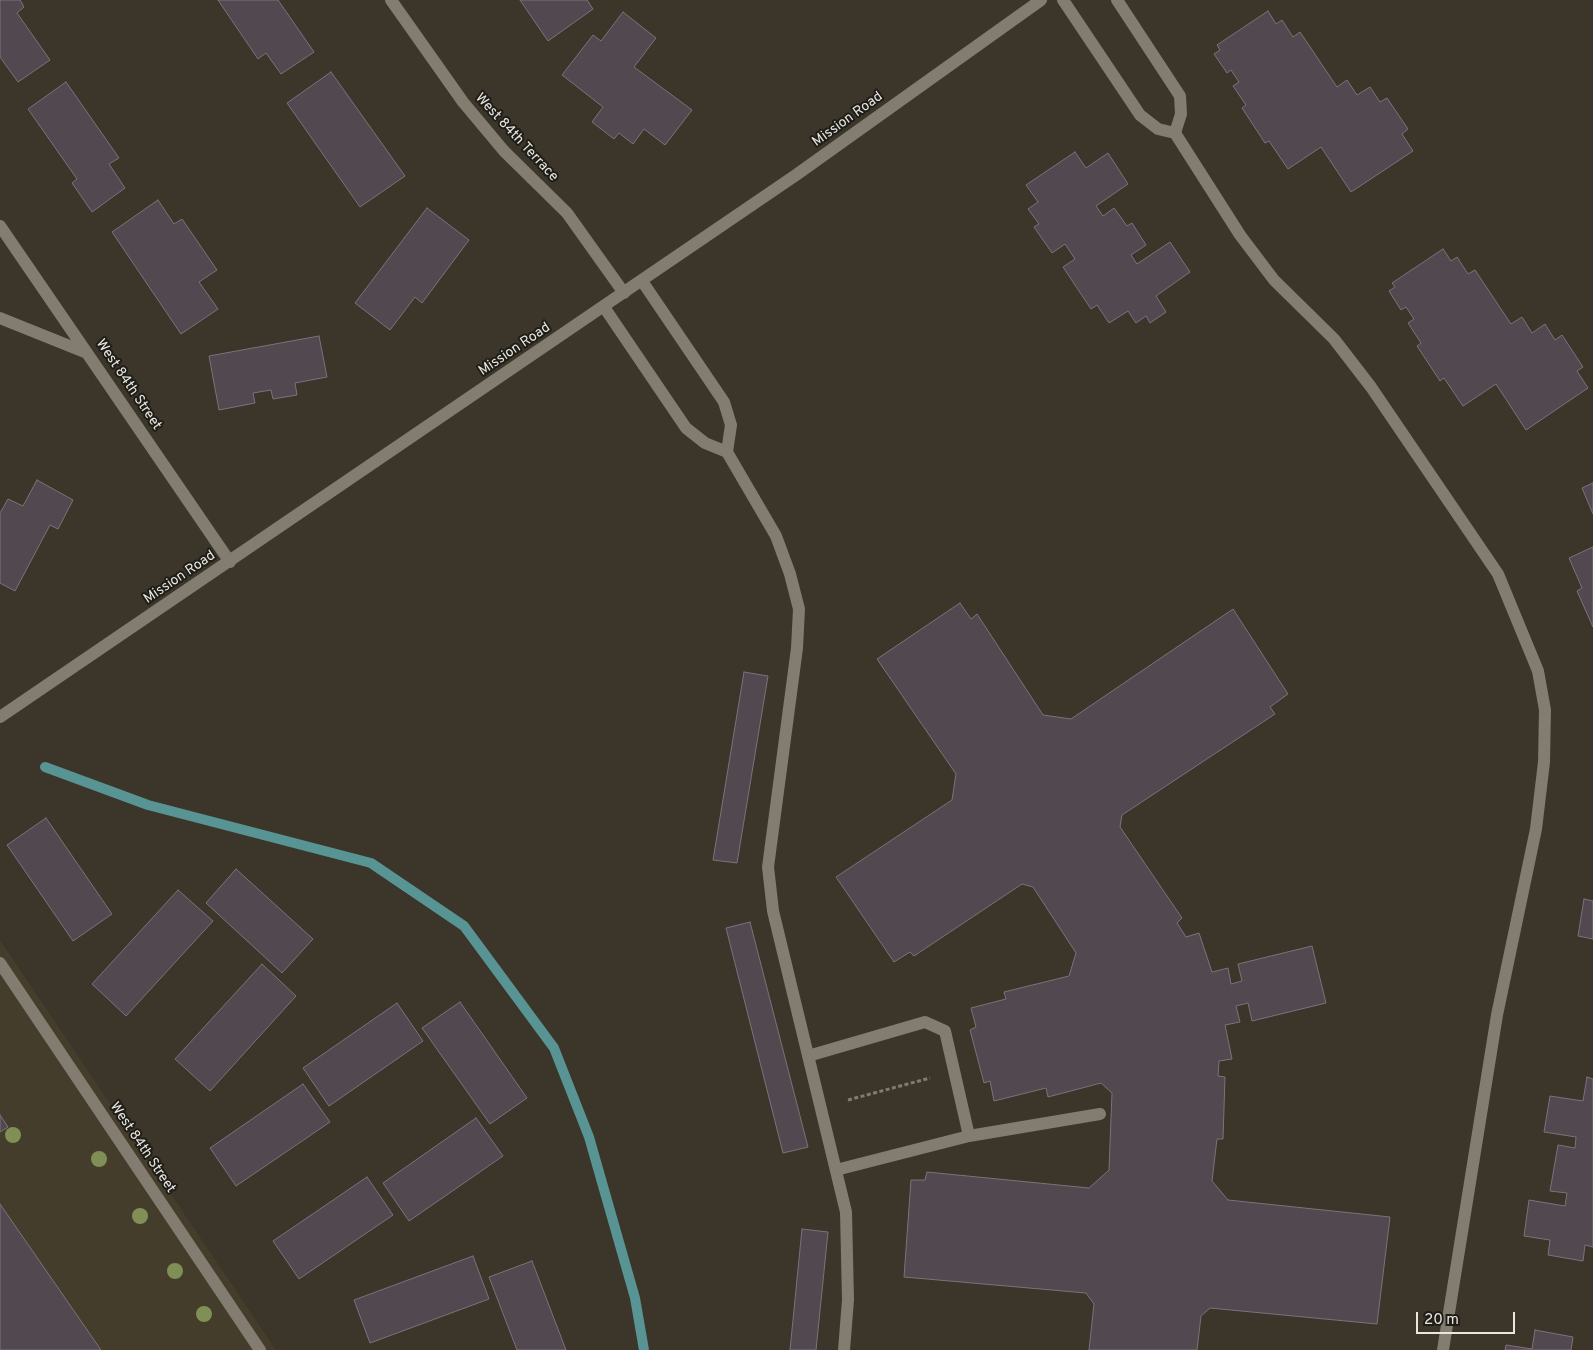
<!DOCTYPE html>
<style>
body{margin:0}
#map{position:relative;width:1593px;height:1350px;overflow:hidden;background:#3b352a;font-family:Overpass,sans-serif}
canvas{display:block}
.scale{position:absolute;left:1416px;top:1312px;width:99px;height:22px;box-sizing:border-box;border:2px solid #e9e6df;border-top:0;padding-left:6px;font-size:15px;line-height:18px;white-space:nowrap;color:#e9e6df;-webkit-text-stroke:4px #1f1d18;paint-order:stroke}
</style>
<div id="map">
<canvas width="1593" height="1350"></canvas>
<div class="scale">20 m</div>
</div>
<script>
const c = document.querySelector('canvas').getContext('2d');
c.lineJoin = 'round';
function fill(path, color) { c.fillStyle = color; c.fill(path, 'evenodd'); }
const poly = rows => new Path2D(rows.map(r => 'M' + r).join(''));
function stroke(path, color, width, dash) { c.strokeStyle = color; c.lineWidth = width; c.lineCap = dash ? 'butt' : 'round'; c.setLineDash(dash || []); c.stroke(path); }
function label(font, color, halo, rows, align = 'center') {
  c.font = font + ' Overpass,sans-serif'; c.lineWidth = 4; c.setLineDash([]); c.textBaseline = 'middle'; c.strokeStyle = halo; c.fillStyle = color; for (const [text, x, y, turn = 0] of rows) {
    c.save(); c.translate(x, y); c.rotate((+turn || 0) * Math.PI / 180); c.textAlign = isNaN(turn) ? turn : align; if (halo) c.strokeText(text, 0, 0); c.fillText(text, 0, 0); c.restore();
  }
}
fill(poly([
 [0,940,276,1350,0,1350]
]), '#443d2b');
stroke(poly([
 [45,767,148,805,371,863,464,926,554,1048,589,1137,635,1298,644,1350]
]), '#589493', 10);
const building = poly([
 [0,0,20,0,24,7,17,13,50,60,18,82,0,57,0,0],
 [218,0,278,0,314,52,281,74,266,53,258,59,218,0],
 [520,0,587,0,593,9,548,41,520,0],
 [1268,11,1276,24,1282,20,1293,37,1300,32,1337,87,1347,80,1357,95,1370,87,1380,102,1387,98,1408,129,1402,134,1413,151,1351,192,1321,147,1288,169,1269,141,1265,143,1242,108,1246,105,1233,86,1239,82,1231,70,1227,73,1214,54,1220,50,1217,45,1268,11],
 [623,12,656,38,634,67,692,110,665,145,644,129,633,144,619,133,614,139,592,122,603,107,562,75,593,35,601,41,623,12],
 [331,72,405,176,360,207,287,103,331,72],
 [66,82,119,158,109,164,125,188,92,212,72,183,77,179,28,109,66,82],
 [1075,152,1086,168,1108,153,1128,184,1096,206,1103,216,1114,208,1127,226,1132,223,1146,245,1131,255,1137,264,1170,242,1190,272,1156,296,1166,312,1150,323,1146,316,1136,323,1128,311,1109,323,1097,305,1091,309,1063,267,1075,259,1065,244,1052,253,1034,227,1039,224,1028,209,1038,202,1026,185,1075,152],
 [158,200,174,224,182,219,217,270,199,282,218,309,181,334,112,232,158,200],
 [427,208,469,240,422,303,415,297,390,330,355,303,427,208],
 [1443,249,1451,261,1457,257,1468,274,1475,270,1511,324,1522,317,1532,333,1545,324,1555,340,1562,335,1583,367,1577,371,1588,388,1526,430,1496,384,1463,406,1444,378,1440,381,1417,346,1421,343,1408,323,1414,319,1406,307,1401,310,1389,291,1395,287,1392,283,1443,249],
 [319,336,327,377,295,383,297,395,273,399,271,390,253,393,255,403,219,410,209,356,319,336],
 [37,480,73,500,58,529,50,525,15,591,0,583,0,513,8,499,23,506,37,480],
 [1593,483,1593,514,1582,488,1593,483],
 [1593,547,1593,627,1577,591,1582,588,1569,558,1593,547],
 [960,603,971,619,977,614,1043,715,1071,719,1233,609,1288,694,1270,707,1275,714,1122,815,1120,827,1182,918,1177,923,1186,937,1199,933,1212,972,1228,968,1231,984,1242,981,1238,964,1312,946,1326,1003,1252,1021,1248,1003,1236,1006,1240,1022,1225,1025,1232,1059,1219,1061,1218,1076,1225,1077,1223,1139,1217,1139,1212,1181,1228,1200,1390,1217,1377,1324,1210,1308,1201,1316,1197,1350,1089,1350,1094,1304,1086,1293,904,1277,911,1180,925,1180,927,1172,1089,1188,1109,1170,1112,1093,1101,1083,1048,1097,1046,1088,994,1101,990,1081,984,1083,970,1030,976,1027,971,1008,1006,999,1004,992,1069,976,1076,953,1033,887,1022,884,914,956,910,952,894,962,836,877,952,800,956,774,877,659,960,603],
 [744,672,768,676,737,863,713,860,744,672],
 [46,818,112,914,73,941,7,845,46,818],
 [236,869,313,939,282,973,206,903,236,869],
 [178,890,213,921,126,1016,92,984,178,890],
 [1584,899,1593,901,1593,939,1578,936,1584,899],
 [750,922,808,1147,783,1153,726,928,750,922],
 [262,964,296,996,210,1091,175,1059,262,964],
 [460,1002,527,1098,490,1124,422,1028,460,1002],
 [397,1003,423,1041,329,1106,303,1068,397,1003],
 [1587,1077,1593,1079,1593,1247,1585,1245,1583,1261,1548,1255,1550,1240,1524,1236,1529,1200,1565,1206,1567,1193,1550,1191,1558,1145,1575,1148,1576,1137,1544,1132,1550,1096,1583,1101,1587,1077],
 [303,1084,330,1122,236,1186,210,1148,303,1084],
 [0,1115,8,1127,0,1132,0,1115],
 [476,1118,503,1156,409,1221,383,1183,476,1118],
 [367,1177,393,1215,299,1279,273,1241,367,1177],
 [0,1204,101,1350,0,1350,0,1204],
 [802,1229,828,1232,816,1350,790,1350,802,1229],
 [473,1256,489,1299,370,1343,354,1300,473,1256],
 [532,1261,566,1350,517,1350,489,1277,532,1261],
 [1535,1330,1573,1337,1571,1350,1505,1350,1506,1345,1532,1349,1535,1330]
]);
fill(building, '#524850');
stroke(building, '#7d727b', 1);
stroke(poly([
 [848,1100,930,1078]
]), '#817c73', 3, [4, 2.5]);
stroke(poly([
 [1063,0,1140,115,1158,129,1175,133,1181,114,1180,96,1117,0],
 [1175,133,1240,235,1274,280,1334,339,1371,387,1498,574,1538,671,1545,710,1544,762,1536,829,1497,1015,1443,1350],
 [642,281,724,402,731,425,727,452],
 [604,307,686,428,705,443,727,452,776,536,790,574,799,609,797,648,768,867,773,911,846,1212,848,1300,844,1350],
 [808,1056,925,1022,945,1031,969,1136,836,1170],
 [969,1136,1100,1114]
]), '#837c70', 12);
stroke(poly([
 [391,0,463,102,504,151,567,213,624,293],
 [0,226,230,562],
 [0,318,87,353],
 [0,963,260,1350]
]), '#837c70', 12);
stroke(poly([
 [0,717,796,175,1041,0]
]), '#837c70', 12);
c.fillStyle = '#808f55';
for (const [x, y] of [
 [13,1135],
 [99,1159],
 [140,1216],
 [175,1271],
 [204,1314]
]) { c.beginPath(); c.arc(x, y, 8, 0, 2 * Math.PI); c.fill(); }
label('14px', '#e9e6df', '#1f1d18', [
 ["Mission Road",848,120,-36],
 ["West 84th Terrace",516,138,47],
 ["Mission Road",515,350,-34],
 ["West 84th Street",128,385,56],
 ["Mission Road",180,578,-34],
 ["West 84th Street",142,1148,56]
]);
</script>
